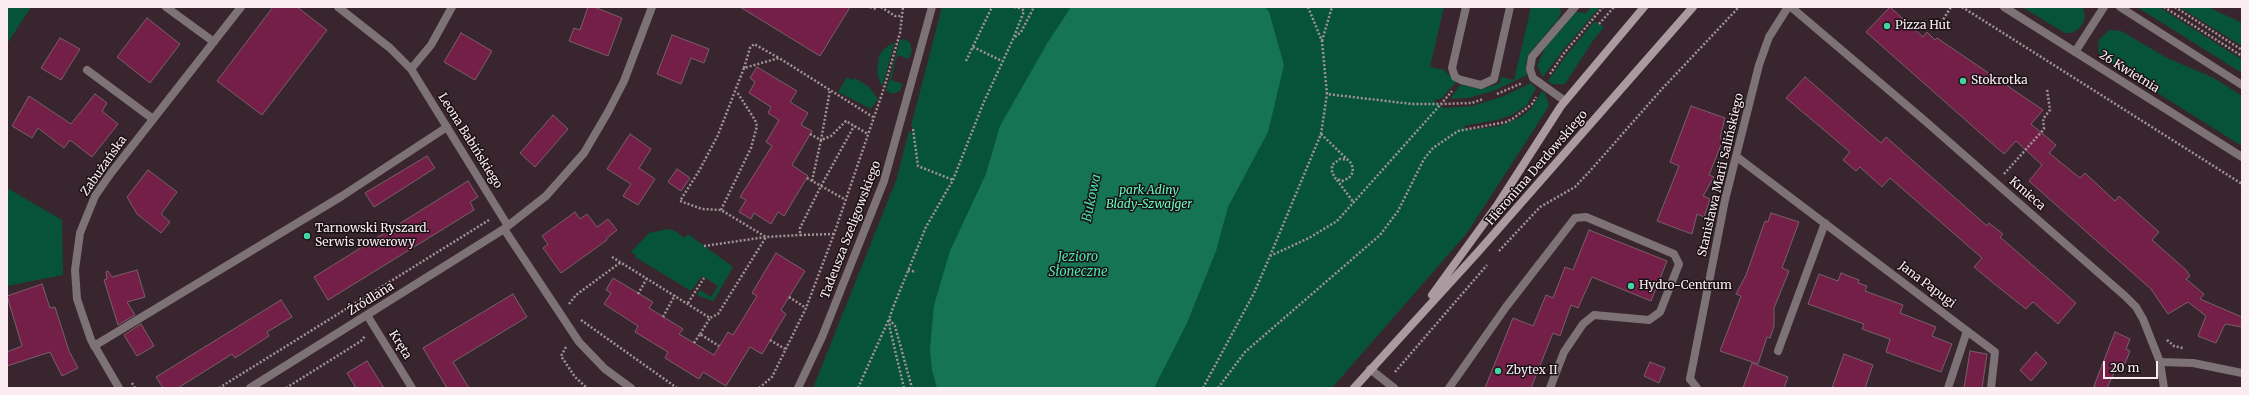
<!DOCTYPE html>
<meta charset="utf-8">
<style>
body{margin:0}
#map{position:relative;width:2249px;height:395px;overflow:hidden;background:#39252d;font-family:Merriweather,serif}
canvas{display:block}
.frame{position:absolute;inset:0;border:8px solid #faecf1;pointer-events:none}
.scale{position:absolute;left:2103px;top:361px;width:55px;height:18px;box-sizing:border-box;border:2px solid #faecf1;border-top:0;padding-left:5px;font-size:12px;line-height:14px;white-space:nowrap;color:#faecf1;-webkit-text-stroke:3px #1a1115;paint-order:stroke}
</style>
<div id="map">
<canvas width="2249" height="395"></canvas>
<div class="frame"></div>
<div class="scale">20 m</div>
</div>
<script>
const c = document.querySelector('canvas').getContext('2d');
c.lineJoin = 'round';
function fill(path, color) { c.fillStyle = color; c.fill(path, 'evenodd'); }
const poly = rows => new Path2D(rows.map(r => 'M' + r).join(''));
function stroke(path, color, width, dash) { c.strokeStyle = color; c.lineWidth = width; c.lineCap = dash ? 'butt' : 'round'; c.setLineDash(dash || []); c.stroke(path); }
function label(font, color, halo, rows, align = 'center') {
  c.font = font + ' Merriweather,serif'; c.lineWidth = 3; c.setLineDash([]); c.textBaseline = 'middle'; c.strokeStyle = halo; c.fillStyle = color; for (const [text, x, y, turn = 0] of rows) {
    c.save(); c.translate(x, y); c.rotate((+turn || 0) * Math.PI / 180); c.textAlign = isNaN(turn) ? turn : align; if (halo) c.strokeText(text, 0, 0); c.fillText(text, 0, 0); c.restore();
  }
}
fill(poly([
 [7,7,31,7,7,44],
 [942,7,1444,7,1430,67,1444,70,1456,82,1441,99,1434,100,1443,108,1473,106,1504,96,1531,83,1536,88,1527,105,1512,115,1497,120,1463,126,1468,130,1500,126,1519,118,1531,109,1542,91,1545,93,1549,106,1467,233,1332,388,813,388,897,178,909,130,911,134,913,128,911,126],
 [1531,7,1560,7,1561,13,1557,21,1528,55,1526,64,1527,75,1493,91,1468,98,1450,99,1460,85,1483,89,1500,83,1501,77,1514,80],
 [1591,7,1600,7,1564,49,1543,77,1537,66,1545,48,1576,12,1586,13],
 [2022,7,2083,7,2085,19,2079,29,2071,33,2065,33],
 [2137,7,2159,7,2233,54,2242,59,2242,73],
 [2179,7,2208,7,2242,23,2242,46],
 [1595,21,1604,27,1592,42,1565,84,1552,84,1548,81,1568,53],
 [2109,30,2121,31,2167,58,2214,78,2242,96,2242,146,2102,58,2098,50,2099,40],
 [905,39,910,43,912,51,909,59,897,55,891,80,903,84,900,91,893,94,886,91,900,40],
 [895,42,882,87,877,73,879,56,884,49],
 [847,77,853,80,855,78,869,87,878,99,871,109,838,92],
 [7,188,62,220,63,275,7,286],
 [668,229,673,230,685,238,688,234,733,267,715,299,712,301,697,295,700,290,711,297,718,286,702,276,691,291,635,257,636,255,631,252,649,233]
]), '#07533a');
fill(poly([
 [1071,7,1265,7,1269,12,1284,65,1268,132,1228,207,1216,251,1187,323,1154,388,937,388,932,370,930,349,934,305,950,251,986,174,1000,126,1048,42]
]), '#157454');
const building = poly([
 [273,7,297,7,327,30,262,115,217,81,273,7],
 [588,7,594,7,622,18,608,56,569,41,574,28,580,30,588,7],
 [740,7,850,7,820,56,740,7],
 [1890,7,1923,37,1927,32,1935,40,1937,38,2043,110,2031,124,2056,145,2049,153,2080,178,2085,173,2115,201,2119,196,2159,232,2152,240,2186,270,2190,276,2186,279,2204,294,2200,299,2242,317,2242,327,2225,324,2216,343,2198,336,2206,316,2188,302,2168,314,2151,289,2029,181,2042,165,2016,141,2004,154,1866,32,1890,7],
 [147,18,180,44,150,83,117,57,147,18],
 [461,33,492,51,475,80,444,62,461,33],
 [672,35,709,49,704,63,691,58,681,84,657,74,672,35],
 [60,38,80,49,61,80,41,68,60,38],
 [757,67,797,91,790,102,808,113,801,125,812,131,792,165,808,176,784,216,778,212,771,224,754,213,751,219,739,212,746,200,740,197,772,146,766,142,779,120,768,113,771,107,749,93,755,82,750,78,757,67],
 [1805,77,1881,143,1886,137,1987,226,1989,223,2003,234,2000,237,2076,303,2058,324,2033,302,2026,309,1992,282,1974,267,1982,258,1890,178,1882,187,1860,167,1856,171,1843,160,1850,152,1786,98,1805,77],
 [95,94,107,103,102,111,118,124,92,157,70,140,64,148,38,128,32,138,12,126,29,96,71,124,95,94],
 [1691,106,1725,118,1720,138,1723,140,1709,175,1714,177,1703,196,1710,199,1704,217,1697,214,1692,234,1657,221,1679,166,1670,162,1691,106],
 [553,115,568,129,535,167,520,153,553,115],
 [630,134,651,149,639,168,655,179,638,205,623,196,631,184,607,169,630,134],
 [427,156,435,168,374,207,365,193,427,156],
 [677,169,690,178,681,191,668,182,677,169],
 [148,170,177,192,161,214,170,222,161,233,137,214,127,197,148,170],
 [468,181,478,197,470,202,474,210,328,300,314,277,468,181],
 [575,212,580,219,587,214,597,227,608,219,617,230,606,239,607,240,561,273,543,248,548,244,542,236,575,212],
 [1771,213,1799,222,1782,268,1789,271,1774,308,1774,326,1770,338,1767,337,1758,364,1720,351,1741,296,1736,294,1746,275,1765,221,1768,222,1771,213],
 [1589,230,1667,261,1651,301,1592,277,1578,308,1571,305,1560,336,1553,333,1531,388,1485,388,1513,318,1533,326,1546,295,1553,298,1565,267,1573,270,1589,230],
 [776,253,805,271,781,310,786,314,762,354,750,347,726,386,703,372,699,379,665,358,668,352,635,332,638,326,604,304,611,293,606,290,613,278,653,302,649,308,683,329,679,334,714,355,728,332,733,335,757,296,752,293,776,253],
 [137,270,145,297,127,302,135,315,118,325,104,280,107,279,106,272,108,271,112,277,137,270],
 [1841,273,1859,280,1858,283,1867,286,1865,291,1903,305,1900,313,1936,327,1932,336,1952,344,1941,372,1886,352,1890,339,1862,329,1864,324,1808,304,1819,274,1838,281,1841,273],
 [42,284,50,308,55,307,69,351,78,368,62,376,50,352,7,366,7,352,22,346,7,296,42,284],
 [513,294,527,317,453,362,469,388,447,388,423,348,513,294],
 [281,300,292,317,267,332,269,336,235,358,232,354,178,388,163,388,156,377,281,300],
 [141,324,154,346,137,356,124,335,141,324],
 [2115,332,2130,339,2126,349,2130,351,2123,368,2117,366,2107,388,2098,388,2094,386,2115,332],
 [1970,351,1987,354,1982,388,1964,388,1970,351],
 [2036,352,2047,363,2031,381,2020,370,2036,352],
 [1844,354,1873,365,1865,388,1832,388,1844,354],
 [367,361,384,388,356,388,347,373,367,361],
 [1650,362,1665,368,1659,383,1644,376,1650,362],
 [1752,363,1788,377,1784,388,1743,388,1752,363]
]);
fill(building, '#741f48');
stroke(building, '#786069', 1);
stroke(poly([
 [870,7,876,9,877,7],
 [881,7,895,16,900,16],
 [1014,7,1020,8],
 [1308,7,1322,41,1327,94,1412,104,1441,104,1452,91],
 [1962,7,2242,184],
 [2164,7,2242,56],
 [2175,7,2242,50],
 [1599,24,1614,7],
 [1939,26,1951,7],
 [1015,37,1021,32,1034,7],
 [1322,41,1332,7],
 [973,47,1002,61],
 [966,61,992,7],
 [744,68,750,48,754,44,779,58],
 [1550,74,1565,52,1603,7],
 [1497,94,1522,83],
 [913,129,918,166,953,180],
 [810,134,821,140,830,90],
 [1321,134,1350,162,1352,165,1353,172,1349,178,1342,181,1335,178,1332,172,1332,165,1340,159,1348,160],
 [2004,174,2044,129,2043,119,2050,110,2047,89],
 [807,178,821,186,854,126],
 [1337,180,1354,203],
 [812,181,821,140,831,136,846,121,868,134],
 [721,210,751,148,757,126,755,120,737,92],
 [834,234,800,235,800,228,821,186,846,200],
 [704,246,766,237,800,235],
 [1499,251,1540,207,1575,187,1590,171,1661,90,1739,7],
 [1270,256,1321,134,1327,94],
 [612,257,710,318,718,314,766,237,721,210,702,209,680,201,699,171,718,135,744,68,779,58,873,117],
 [908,270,916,272],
 [638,294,647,278],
 [789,297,806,308],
 [688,303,704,278],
 [569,304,576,295,621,262],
 [663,317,675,295],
 [581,320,677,388],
 [700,334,710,318],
 [770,340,785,349],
 [2167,340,2174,346,2183,348],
 [694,343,700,334,719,346],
 [566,347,561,356,575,377,587,388],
 [1395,372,1487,265],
 [132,383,135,388],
 [219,388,489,220],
 [286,388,361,341,365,336],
 [759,388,772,377,806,308,834,234,884,88,900,33,903,7],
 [858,388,889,319,895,326,912,388],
 [904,388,890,329,889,319,894,305,926,227,953,180,983,104,1014,37,1024,11,1020,7],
 [1203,388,1254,293,1270,256,1309,238,1337,221,1441,104,1472,103,1483,99],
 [1218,388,1245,352,1380,235,1398,211,1424,159,1433,148,1458,131,1506,122,1514,118,1532,104,1536,97]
]), '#a29298', 2.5, [2, 2]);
stroke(poly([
 [1466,7,1452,68,1455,77,1461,80,1481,85,1494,79,1510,7],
 [2075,52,2104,7],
 [1565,101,1533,78,1530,69,1532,57,1575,7],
 [1967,331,1995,352,1991,388],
 [94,346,342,196,447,127],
 [1370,369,1394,388],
 [1690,379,1697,388],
 [1449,388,1506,307,1575,218,1586,217,1674,254,1679,264,1660,312,1649,320,1594,315,1583,324,1564,352,1550,388]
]), '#7d7276', 8);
stroke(poly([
 [166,7,214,42],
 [338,7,390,48,411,69,508,226],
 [1791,7,1924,120,2125,296,2136,307,2143,319,2160,362,2193,363,2242,373],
 [411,69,431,45,452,7],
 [87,70,153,119],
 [1737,157,1967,331,1948,388],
 [504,229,579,342,605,369,631,388],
 [367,315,412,388],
 [1778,351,1825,223],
 [2160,362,2164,388],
 [1690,379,1725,200,1759,65,1769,37,1788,7],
 [119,388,91,340,77,299,75,270,80,233,95,196,111,173,241,7],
 [250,388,504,229,546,196,584,153,608,112,624,81,652,7],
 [798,388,822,337,884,181,932,7]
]), '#7d7276', 8);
stroke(poly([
 [2004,7,2242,157],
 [2120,7,2242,85]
]), '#7d7276', 8);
stroke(poly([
 [1432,295,1498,204,1561,106,1644,7],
 [1354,388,1478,252,1693,7]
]), '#ab9aa0', 8);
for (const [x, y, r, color] of [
 [1887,26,4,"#45d49f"],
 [1963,81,4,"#45d49f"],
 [307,236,4,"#45d49f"],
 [1631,286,4,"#45d49f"],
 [1498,371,4,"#45d49f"]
]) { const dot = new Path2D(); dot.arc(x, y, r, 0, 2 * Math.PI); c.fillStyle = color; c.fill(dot); stroke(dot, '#1a1115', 1.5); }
label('12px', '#faecf1', '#1a1115', [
 ["Pizza Hut",1895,26],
 ["Stokrotka",1971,81],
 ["Tarnowski Ryszard.",315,229],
 ["Serwis rowerowy",315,243],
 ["Hydro-Centrum",1639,286],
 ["Zbytex II",1506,371]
], 'left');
label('12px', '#faecf1', '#1a1115', [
 ["26 Kwietnia",2129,72,32],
 ["Leona Babińskiego",470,141,58],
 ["Zabużańska",104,166,-55],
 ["Hieronima Derdowskiego",1537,168,-49],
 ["Stanisława Marii Salińskiego",1721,175,-77],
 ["Kmieca",2027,194,41],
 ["Tadeusza Szeligowskiego",851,230,-69],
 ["Jana Papugi",1927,285,37],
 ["Źródlana",371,299,-32],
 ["Kręta",400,345,58]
]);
label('italic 12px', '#66fdc2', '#1a1115', [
 ["park Adiny",1149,191],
 ["Blady-Szwajger",1149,205]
]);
label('italic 13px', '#48e5ab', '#1a1115', [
 ["Bukowa",1092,198,-78],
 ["Jezioro",1078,257],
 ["Słoneczne",1078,272]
]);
</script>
